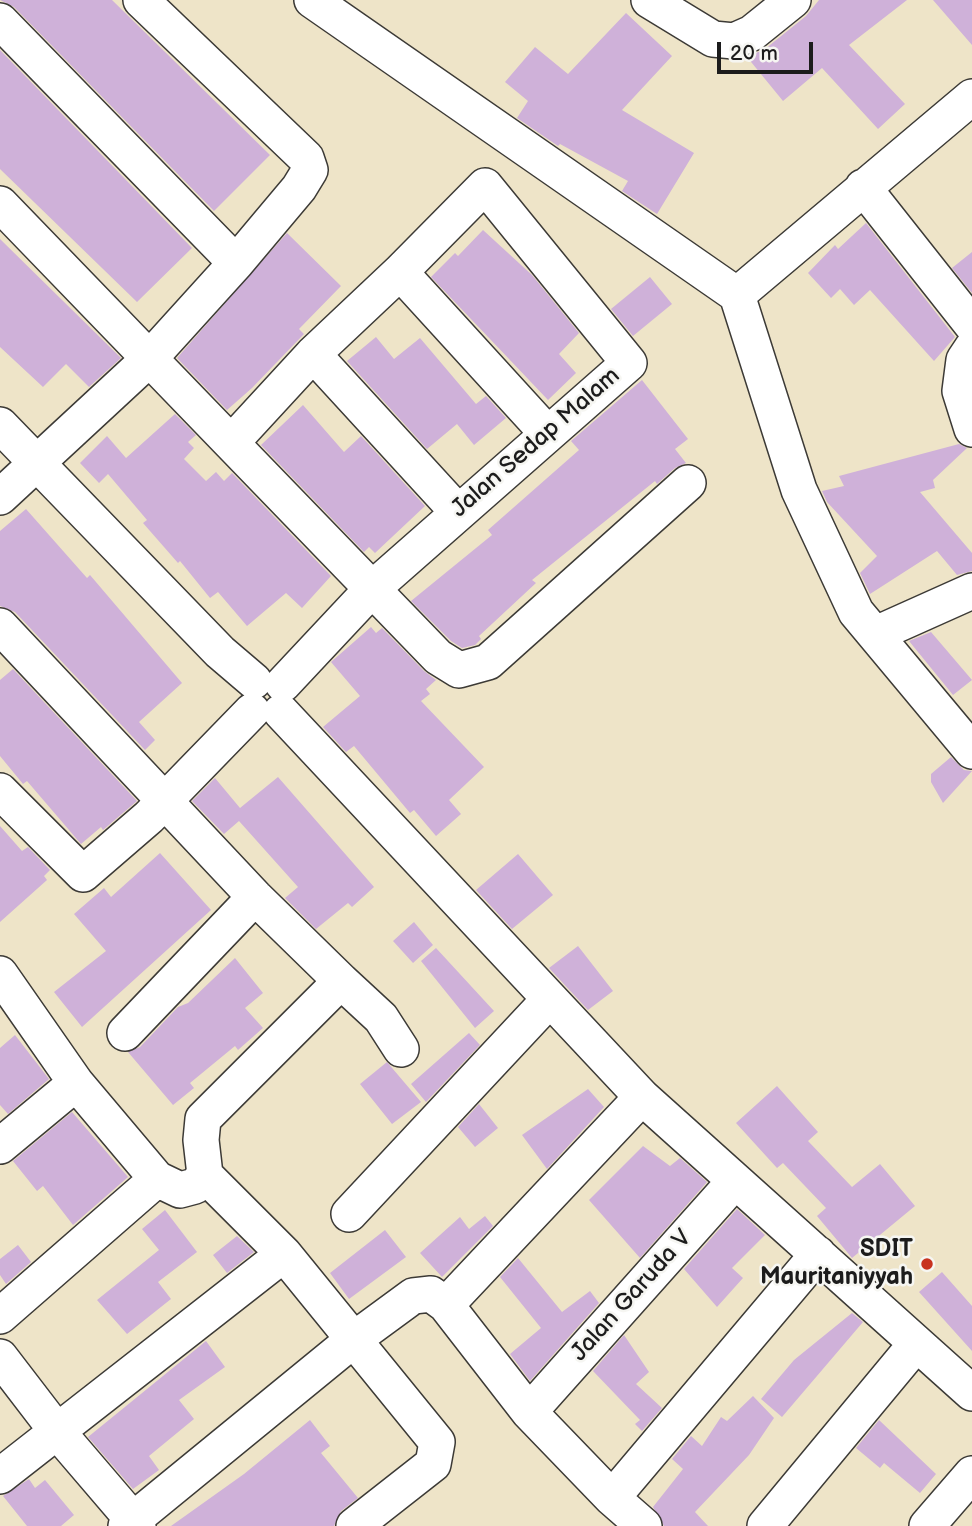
<!DOCTYPE html>
<style>
body{margin:0}
#map{position:relative;width:972px;height:1526px;overflow:hidden;background:#eee4c8;font-family:"Balsamiq Sans",sans-serif}
canvas{display:block}
.scale{position:absolute;left:717px;top:42px;width:96px;height:32px;box-sizing:border-box;border:4px solid #1c1c1c;border-top:0;padding-left:9px;font-size:21px;line-height:24px;white-space:nowrap;color:#1c1c1c;-webkit-text-stroke:5px #f6f6f2;paint-order:stroke}
</style>
<div id="map">
<canvas width="972" height="1526"></canvas>
<div class="scale">20 m</div>
</div>
<script>
const c = document.querySelector('canvas').getContext('2d');
c.lineJoin = 'round';
function fill(path, color) { c.fillStyle = color; c.fill(path, 'evenodd'); }
const poly = rows => new Path2D(rows.map(r => 'M' + r).join(''));
function stroke(path, color, width, dash) { c.strokeStyle = color; c.lineWidth = width; c.lineCap = dash ? 'butt' : 'round'; c.setLineDash(dash || []); c.stroke(path); }
function label(font, color, halo, rows, align = 'center') {
  c.font = font + ' "Balsamiq Sans",sans-serif'; c.lineWidth = 5; c.setLineDash([]); c.textBaseline = 'middle'; c.strokeStyle = halo; c.fillStyle = color; for (const [text, x, y, turn = 0] of rows) {
    c.save(); c.translate(x, y); c.rotate((+turn || 0) * Math.PI / 180); c.textAlign = isNaN(turn) ? turn : align; if (halo) c.strokeText(text, 0, 0); c.fillText(text, 0, 0); c.restore();
  }
}
fill(poly([
 [0,0,112,0,270,155,214,211,14,7],
 [819,0,907,0,849,45,905,104,878,129,822,68,783,101,747,57,765,49,806,16],
 [933,0,972,0,972,45],
 [626,13,672,56,622,110,694,153,657,214,622,191,628,181,560,144,558,146,517,118,528,101,505,82,535,47,568,74],
 [0,50,192,248,137,302,0,169],
 [866,223,955,337,934,361,870,290,854,305,840,289,831,298,808,273,835,245,838,249],
 [483,230,532,275,579,333,559,354,576,373,548,400,431,277,455,253,458,256],
 [287,233,341,286,299,329,304,334,252,388,227,410,177,358],
 [0,239,121,358,89,387,66,364,43,387,0,347],
 [972,252,972,293,952,268],
 [650,277,672,304,633,336,611,309],
 [376,337,394,359,420,338,476,404,486,396,506,418,474,445,457,424,427,449,347,361],
 [642,380,688,439,675,449,686,463,675,468,657,484,655,481,532,580,536,583,479,636,481,639,475,645,462,648,451,641,411,601,492,535,488,530,579,450,571,441],
 [303,405,344,452,361,436,425,506,375,553,369,547,364,552,261,445],
 [175,414,196,435,188,442,194,448,184,459,206,481,216,472,224,481,232,473,331,576,302,608,286,593,247,626,218,592,210,598,180,561,178,563,143,523,147,520,108,474,99,483,80,463,107,436,126,458],
 [959,444,967,448,933,480,935,488,920,492,972,553,972,571,957,575,937,551,870,594,860,573,877,556,827,502,822,491,844,486,839,476],
 [26,509,87,578,90,575,182,683,139,722,155,740,145,750,15,612,0,606,0,531],
 [371,627,376,633,382,628,424,671,436,680,426,689,430,694,421,701,484,767,449,800,461,814,436,836,414,810,410,813,354,746,346,752,323,727,360,696,331,662],
 [931,632,972,680,953,695,909,641],
 [13,669,137,801,103,830,101,827,81,844,27,781,23,784,0,756,0,680],
 [951,757,964,770,972,771,943,803,931,782,931,774],
 [278,777,374,887,352,907,348,903,316,929,285,898,298,887,239,821,224,834,192,801,215,778,240,808],
 [0,826,22,851,28,847,50,870,44,876,47,880,0,922],
 [160,853,211,910,82,1027,54,992,106,951,74,914,104,888,111,897],
 [518,854,553,895,512,929,476,890],
 [414,922,433,945,413,963,393,941],
 [578,946,613,991,588,1010,549,968],
 [436,948,494,1011,475,1028,421,961],
 [235,958,263,993,245,1008,263,1028,238,1050,235,1046,190,1083,194,1088,173,1105,128,1052,140,1047,178,1007,188,1003],
 [469,1033,480,1045,426,1102,411,1084],
 [15,1035,49,1079,8,1114,0,1105,0,1048],
 [387,1062,421,1102,392,1124,360,1084],
 [777,1086,818,1132,808,1141,852,1187,880,1164,915,1206,852,1258,817,1216,826,1208,783,1163,777,1168,736,1123],
 [588,1089,604,1107,547,1169,522,1135],
 [479,1104,498,1128,475,1147,458,1127],
 [72,1112,128,1177,73,1225,43,1186,37,1191,13,1161],
 [643,1146,670,1166,680,1158,707,1182,640,1258,589,1200],
 [737,1209,765,1235,732,1268,743,1278,717,1307,684,1269],
 [165,1210,197,1252,158,1282,171,1299,127,1334,97,1300,159,1250,142,1229],
 [485,1216,493,1226,442,1277,420,1253,460,1217,469,1229],
 [385,1230,406,1257,349,1299,330,1273],
 [237,1236,254,1252,227,1273,213,1255],
 [18,1245,31,1262,6,1284,0,1275,0,1259],
 [518,1258,562,1312,590,1291,599,1303,530,1381,510,1354,541,1328,500,1277],
 [942,1272,972,1306,972,1351,919,1292],
 [852,1313,863,1322,782,1417,761,1399,794,1360],
 [624,1335,649,1372,636,1384,662,1408,642,1431,635,1424,640,1420,593,1371],
 [206,1341,225,1367,179,1400,194,1419,149,1456,159,1470,133,1489,88,1437],
 [753,1396,774,1418,749,1455,695,1512,708,1526,664,1526,653,1507,683,1469,672,1459,691,1436,702,1446,721,1417,727,1421],
 [310,1420,330,1446,321,1453,358,1498,341,1511,334,1526,171,1526,244,1474],
 [879,1420,936,1474,920,1493,884,1463,880,1468,856,1448],
 [29,1479,35,1488,45,1480,74,1515,61,1526,27,1526,3,1496]
]), '#cfb1d9');
const minor = poly([
 [312,0,737,295,799,490,856,612,972,751],
 [649,0,713,39,734,41,752,33,793,0],
 [0,21,236,263],
 [863,187,972,325],
 [0,204,231,443,313,354,400,272,485,186,629,363,372,589,283,684],
 [400,272,547,433],
 [737,295,972,97],
 [972,348,964,360,960,391,972,429],
 [313,354,457,511],
 [0,425,220,652,254,681],
 [231,443,438,657,459,670,488,662,688,483],
 [0,497,149,359,236,263,299,188,310,170,306,158,141,0],
 [0,626,255,897,341,981,203,1119,201,1140,205,1175,195,1186,180,1190,157,1179,76,1083,0,974],
 [876,634,972,591],
 [281,712,642,1097,972,1393],
 [0,791,83,874,149,817,252,711],
 [341,981,381,1018,401,1049],
 [125,1033,255,897],
 [0,1146,76,1083],
 [205,1175,284,1254,437,1442,433,1464,354,1526],
 [349,1214,549,1000],
 [446,1305,642,1097],
 [0,1316,157,1179],
 [0,1357,56,1430,133,1520,126,1526],
 [529,1412,735,1181],
 [0,1476,284,1254],
 [612,1498,818,1254],
 [138,1526,133,1520,353,1340,413,1296,431,1294,446,1305,529,1412,612,1498,644,1526],
 [765,1526,916,1344],
 [927,1526,972,1474]
]);
stroke(minor, '#3c3a36', 38);
stroke(minor, '#fff', 35);
for (const [x, y, r, color] of [
 [927,1264,7,"#c8321e"]
]) { const dot = new Path2D(); dot.arc(x, y, r, 0, 2 * Math.PI); c.fillStyle = color; c.fill(dot); stroke(dot, '#f6f6f2', 2.5); }
label('24px', '#1c1c1c', '#f6f6f2', [
 ["Jalan Sedap Malam",536,443,-41],
 ["Jalan Garuda V",632,1296,-48]
]);
label('bold 24px', '#1c1c1c', '#f6f6f2', [
 ["SDIT",913,1250],
 ["Mauritaniyyah",913,1278]
], 'right');
</script>
